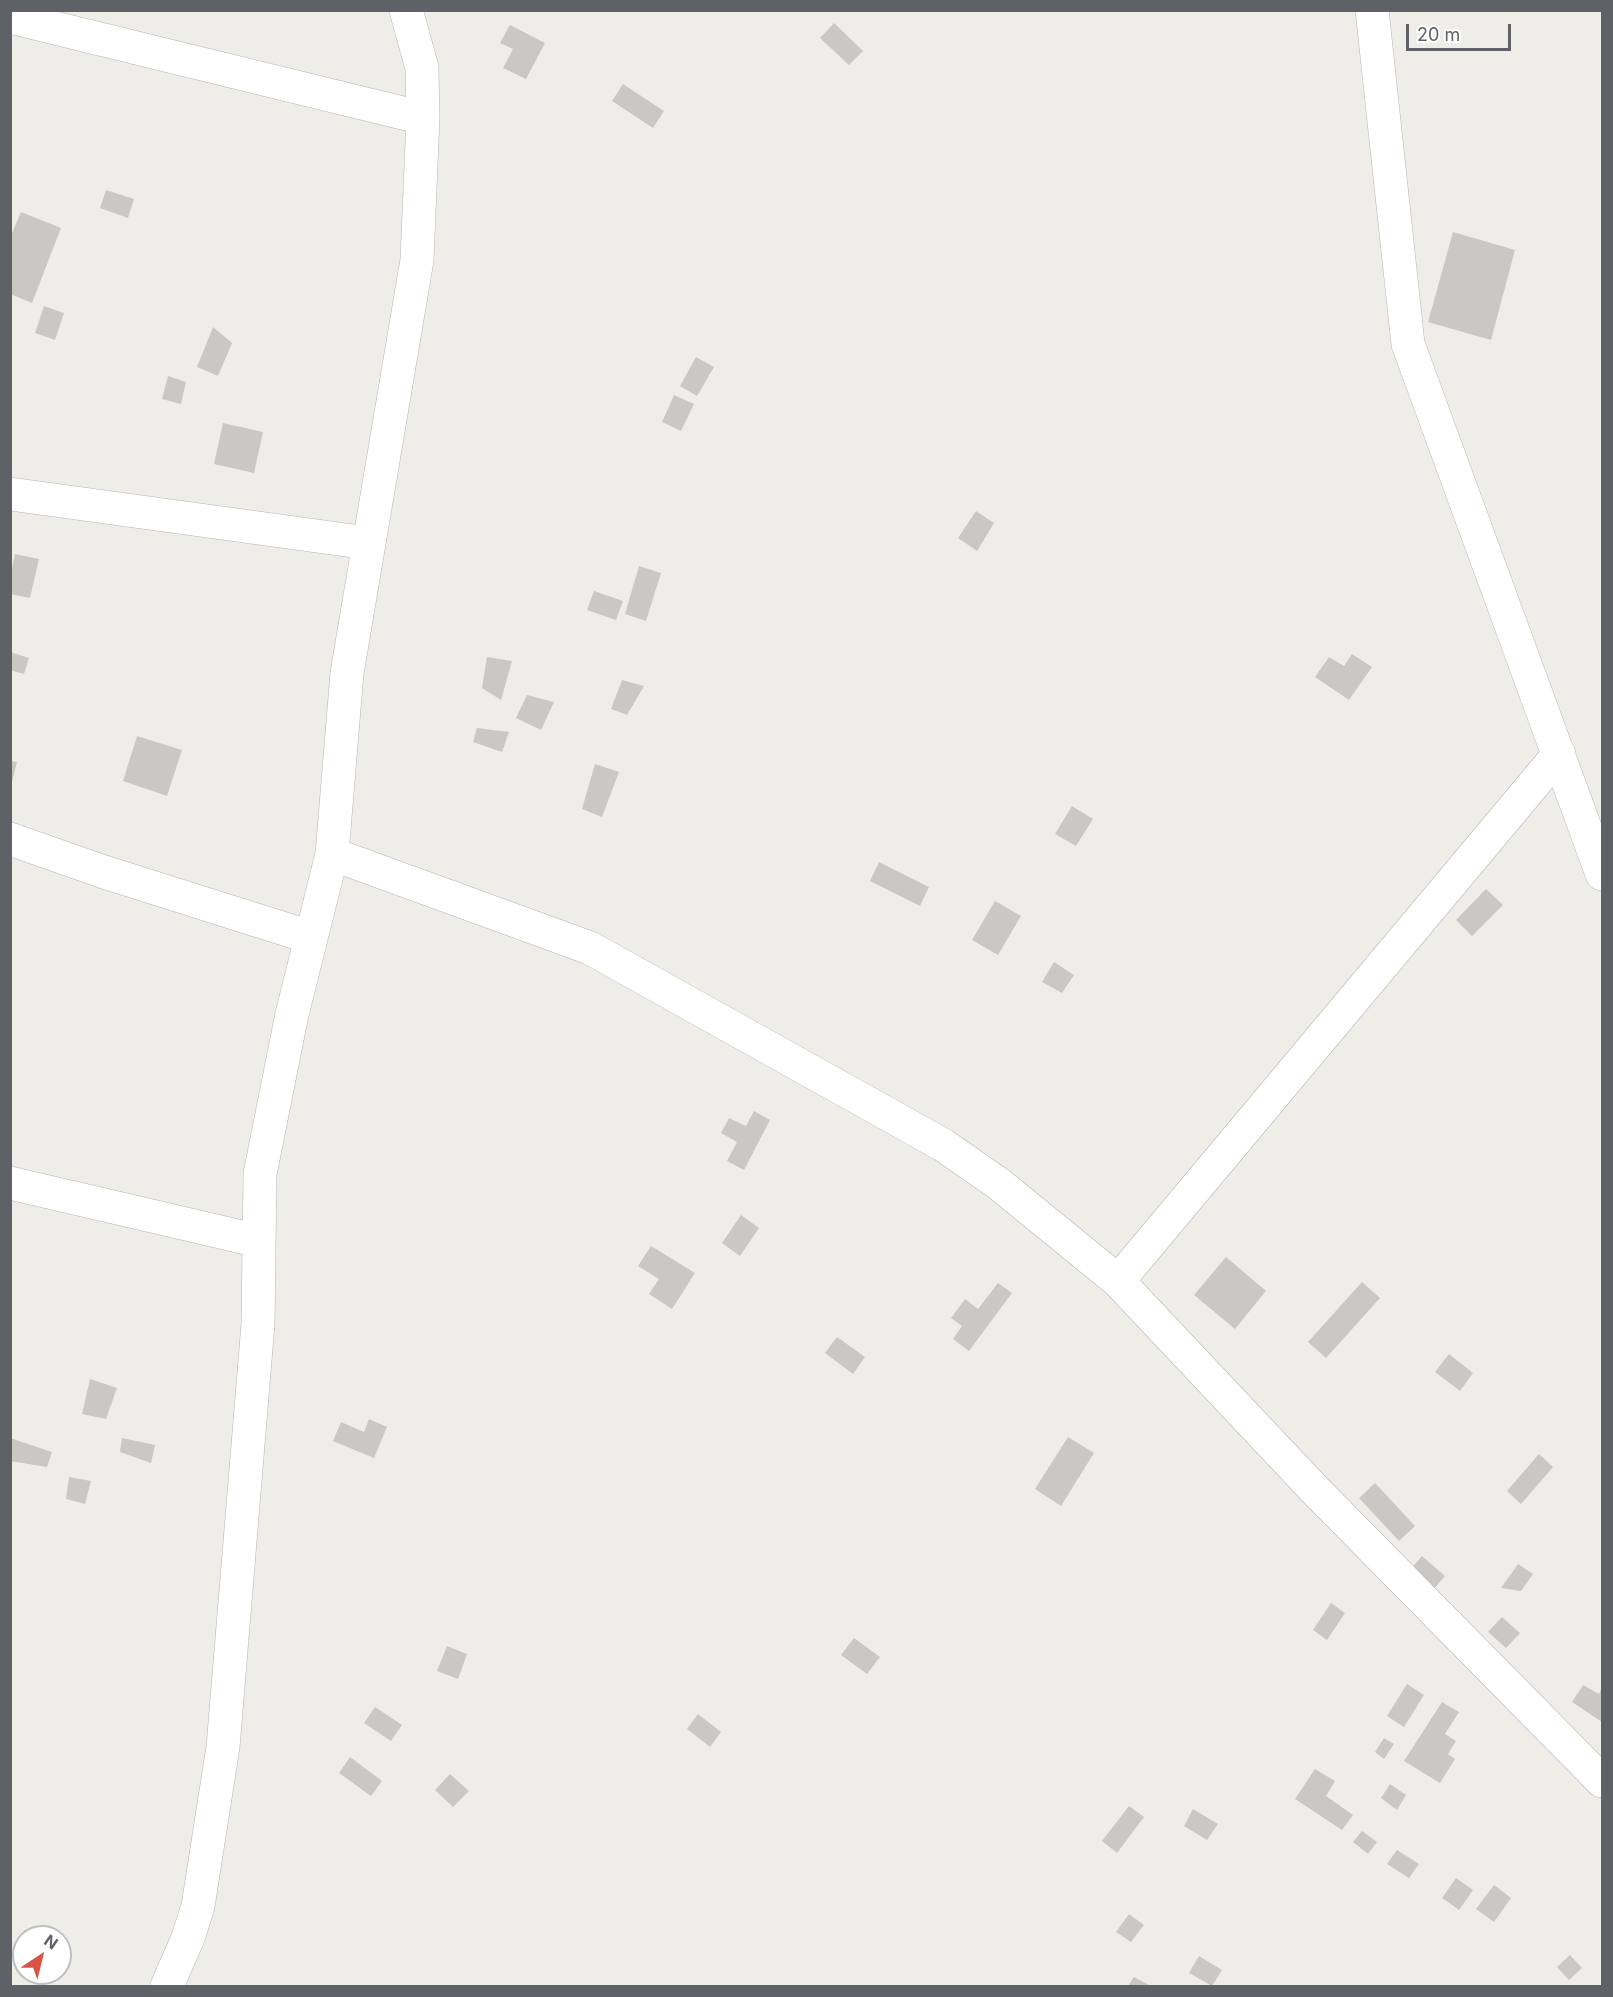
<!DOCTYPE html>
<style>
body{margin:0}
#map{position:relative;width:1613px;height:1997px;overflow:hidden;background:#efede7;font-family:Inter,sans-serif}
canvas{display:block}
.frame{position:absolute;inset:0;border:12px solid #5e6165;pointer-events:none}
.north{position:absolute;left:12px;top:1925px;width:60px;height:60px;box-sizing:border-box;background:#fff;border:2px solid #bfc0c1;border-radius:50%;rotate:35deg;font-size:16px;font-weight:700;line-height:24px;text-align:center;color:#5e6165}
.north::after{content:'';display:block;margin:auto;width:21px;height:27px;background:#d85444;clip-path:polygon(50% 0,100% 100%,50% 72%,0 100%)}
.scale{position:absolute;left:1406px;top:24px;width:105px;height:27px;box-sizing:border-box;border:3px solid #5e6165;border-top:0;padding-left:8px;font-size:18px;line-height:21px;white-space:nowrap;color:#5e6165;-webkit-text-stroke:4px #fff;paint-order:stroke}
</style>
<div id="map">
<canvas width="1613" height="1997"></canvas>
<div class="frame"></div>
<div class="north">N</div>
<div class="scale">20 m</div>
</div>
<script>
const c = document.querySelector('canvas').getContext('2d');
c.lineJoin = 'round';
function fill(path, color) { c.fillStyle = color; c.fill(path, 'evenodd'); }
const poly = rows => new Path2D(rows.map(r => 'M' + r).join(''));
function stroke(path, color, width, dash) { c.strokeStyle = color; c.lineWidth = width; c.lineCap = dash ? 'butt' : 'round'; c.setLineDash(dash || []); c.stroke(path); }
fill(poly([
 [834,23,863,51,849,65,820,38],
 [510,25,545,43,526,79,503,68,513,49,500,43],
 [623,84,664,111,653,128,612,101],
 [106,190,134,199,128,218,100,208],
 [21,212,61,228,32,303,10,294,10,238],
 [1453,232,1515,250,1491,340,1428,322],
 [44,306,64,313,55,340,35,333],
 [213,327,232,343,218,376,197,367],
 [696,357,714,367,697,396,680,386],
 [168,376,186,382,181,404,162,399],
 [674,395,694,404,681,431,662,422],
 [223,423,263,432,254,473,214,464],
 [976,511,994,523,977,551,958,538],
 [15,554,39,559,30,598,10,594,10,578],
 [639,566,661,573,646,621,625,614],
 [594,591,623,601,616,620,587,610],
 [10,652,29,658,24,674,10,670],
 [1352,654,1372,667,1349,700,1315,677,1329,657,1344,666],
 [487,657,512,661,501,700,482,688],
 [622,680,644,686,627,715,611,709],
 [527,695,554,702,541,730,516,718],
 [477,728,509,732,502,752,473,742],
 [137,736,182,750,167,796,123,781],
 [10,761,17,762,11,786,10,786],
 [595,764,619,772,602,817,582,809],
 [1072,806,1093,819,1076,846,1055,834],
 [879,862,929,887,920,906,870,881],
 [1486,889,1503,905,1472,936,1456,920],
 [995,901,1021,916,998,955,972,940],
 [1054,962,1074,975,1062,993,1042,982],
 [754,1111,770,1120,744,1170,727,1161,737,1142,721,1133,729,1118,746,1126],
 [741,1215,759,1228,740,1256,722,1243],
 [651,1246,695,1273,672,1309,649,1294,659,1279,638,1266],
 [1226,1257,1266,1291,1235,1329,1194,1295],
 [1362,1282,1380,1298,1326,1358,1308,1342],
 [998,1283,1012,1293,969,1351,953,1339,962,1326,951,1318,965,1299,978,1309],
 [837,1337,865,1357,853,1374,825,1353],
 [1449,1354,1473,1373,1460,1391,1435,1372],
 [90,1379,117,1388,106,1419,82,1414],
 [369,1419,387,1427,374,1458,333,1441,341,1422,364,1432],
 [1068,1437,1094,1453,1061,1506,1035,1489],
 [10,1438,52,1452,47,1467,10,1461],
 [122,1438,155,1445,151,1463,120,1452],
 [1539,1454,1553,1467,1521,1504,1507,1491],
 [69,1477,91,1481,85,1504,66,1499],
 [1375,1483,1415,1526,1399,1541,1359,1498],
 [1422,1556,1445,1576,1434,1589,1411,1569],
 [1518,1564,1533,1574,1521,1591,1501,1588],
 [1331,1603,1345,1613,1327,1640,1313,1630],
 [1502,1617,1520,1633,1506,1648,1488,1632],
 [854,1638,880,1657,867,1674,841,1655],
 [447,1646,467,1654,458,1679,437,1671],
 [1407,1684,1424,1695,1404,1727,1387,1716],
 [1583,1685,1599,1694,1602,1688,1602,1722,1572,1702],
 [1442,1702,1459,1712,1445,1734,1456,1741,1448,1754,1455,1759,1440,1783,1404,1761],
 [375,1707,402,1725,391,1741,364,1723],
 [698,1714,721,1732,710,1747,687,1729],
 [1384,1738,1394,1744,1384,1759,1375,1752],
 [350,1757,382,1781,371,1796,339,1773],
 [1315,1769,1335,1781,1326,1796,1353,1815,1342,1830,1295,1799],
 [450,1774,469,1791,453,1807,435,1790],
 [1390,1784,1406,1795,1397,1810,1381,1798],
 [1129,1806,1144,1817,1117,1853,1102,1841],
 [1193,1809,1218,1824,1207,1840,1184,1826],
 [1362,1831,1377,1842,1368,1854,1353,1842],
 [1397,1850,1419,1864,1409,1878,1387,1864],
 [1456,1878,1473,1890,1459,1910,1442,1898],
 [1494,1885,1511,1898,1494,1922,1476,1909],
 [1129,1914,1144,1925,1131,1942,1116,1932],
 [1570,1955,1582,1968,1569,1980,1557,1967],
 [1199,1956,1222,1970,1212,1986,1189,1973],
 [1134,1977,1151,1986,1128,1986]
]), '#cac8c3');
const minor = poly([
 [1372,10,1408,344,1602,874],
 [10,17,423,118],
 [10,494,368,543],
 [10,839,104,872,310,937],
 [332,854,590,948,943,1145,999,1184,1118,1281,1315,1490,1602,1781],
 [10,1183,259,1241],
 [1118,1281,1559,754],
 [167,1986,188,1938,198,1906,223,1747,258,1324,260,1174,292,1014,332,854,347,673,417,260,423,118,422,68,406,10]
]);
stroke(minor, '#b4b6ba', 34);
stroke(minor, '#fff', 33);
</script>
